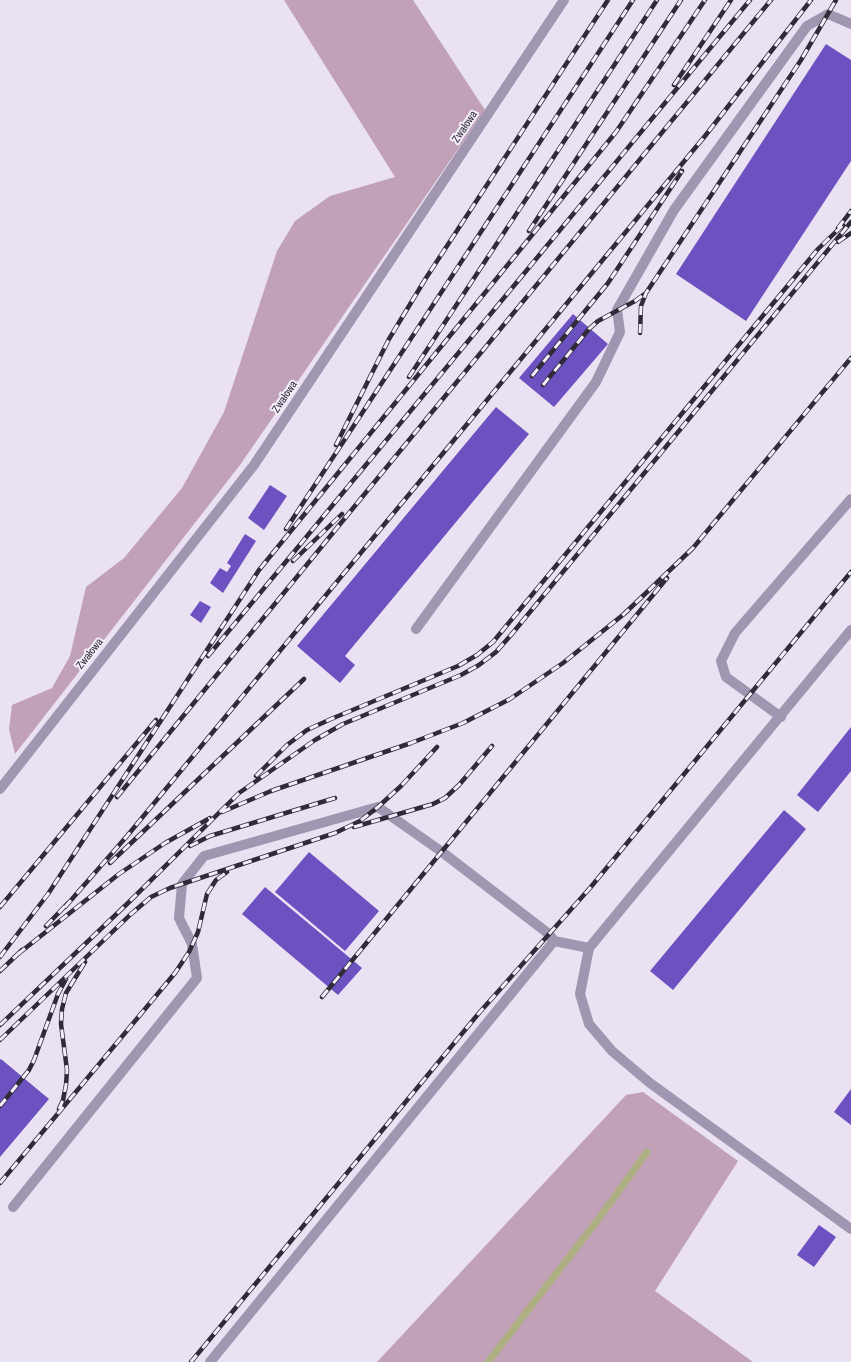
<!DOCTYPE html>
<meta charset="utf-8">
<style>
body{margin:0}
canvas{display:block;background:#eae1f2}
</style>
<canvas width="851" height="1362"></canvas>
<script>
const c = document.querySelector('canvas').getContext('2d');
c.lineJoin = 'round';
function fill(path, color) { c.fillStyle = color; c.fill(path, 'evenodd'); }
const poly = rows => new Path2D(rows.map(r => 'M' + r).join(''));
function stroke(path, color, width, dash) { c.strokeStyle = color; c.lineWidth = width; c.lineCap = dash ? 'butt' : 'round'; c.setLineDash(dash || []); c.stroke(path); }
function label(font, color, halo, rows, align = 'center') {
  c.font = font + ' "Archivo Narrow",sans-serif'; c.lineWidth = 4; c.setLineDash([]); c.textBaseline = 'middle'; c.strokeStyle = halo; c.fillStyle = color; for (const [text, x, y, turn = 0] of rows) {
    c.save(); c.translate(x, y); c.rotate((+turn || 0) * Math.PI / 180); c.textAlign = isNaN(turn) ? turn : align; if (halo) c.strokeText(text, 0, 0); c.fillText(text, 0, 0); c.restore();
  }
}
fill(poly([
 [284,0,413,0,485,110,240,465,15,754,9,729,12,705,52,688,70,656,86,587,124,558,182,488,224,412,277,251,295,221,330,196,395,177],
 [643,1092,738,1161,655,1291,753,1362,377,1362,626,1095]
]), '#c1a1b7');
stroke(poly([
 [488,1362,597,1221,647,1152]
]), '#adae81', 7);
fill(poly([
 [826,44,851,60,851,161,746,321,676,274],
 [573,314,608,344,554,407,519,378],
 [496,407,529,434,345,656,355,665,340,683,297,646],
 [270,485,287,496,264,530,248,518],
 [245,534,256,541,223,593,210,583,220,568,227,572,231,566,227,563],
 [200,601,211,607,201,623,190,615],
 [851,727,851,771,818,812,797,795],
 [784,810,806,829,673,990,650,971],
 [309,852,379,911,345,951,275,892],
 [265,887,362,968,338,995,242,914],
 [1,1059,49,1099,0,1157,0,1060],
 [851,1089,851,1125,834,1112],
 [819,1225,836,1237,814,1267,797,1255]
]), '#6c52c0');
stroke(poly([
 [416,629,596,382,620,332,617,310,674,210,807,26,828,14,851,24],
 [851,630,589,948,580,994,589,1024,612,1051,650,1083,851,1229],
 [781,717,726,677,721,661,735,633,851,499],
 [13,1207,197,978,192,944,179,918,182,884,204,856,378,807,442,852,549,934,554,941],
 [210,1362,554,941,589,948]
]), '#a196b1', 10);
stroke(poly([
 [0,789,254,465,564,0]
]), '#a196b1', 10);
const rail = poly([
 [674,85,731,0],
 [838,228,851,211],
 [529,231,681,0],
 [838,242,851,233],
 [640,333,641,306,646,293,801,60,836,0],
 [532,376,608,283,682,171],
 [409,377,657,0],
 [543,385,589,329,598,321,635,301,646,293],
 [336,445,389,339,426,278,608,0],
 [286,529,633,0],
 [293,561,342,514],
 [208,656,750,0],
 [256,776,287,745,307,730,331,719,458,666,477,655,493,642,818,249,843,225],
 [117,797,372,485,771,0],
 [222,812,271,791,411,743,463,723,510,699,563,663,624,614,693,548,851,358],
 [354,827,433,804,445,798,459,785,492,746],
 [190,846,210,836,335,798],
 [110,863,304,679],
 [0,907,156,720],
 [65,907,127,836,705,136,811,0],
 [46,926,68,903],
 [18,954,119,874,165,843,210,818],
 [0,957,48,894,259,570,616,132,705,0],
 [0,971,22,950],
 [322,997,667,578],
 [0,1025,128,903,239,793,315,740,343,724,461,675,479,665,496,652,511,635,851,222],
 [0,1040,131,914,151,897,170,888,335,833,360,821,378,807,401,786,437,747],
 [0,1106,29,1070,34,1060,58,994,66,979],
 [59,1109,63,1100,66,1085,67,1070,61,1024,62,1009,66,993,85,962],
 [0,1183,175,973,189,952,198,932,207,894,216,880,227,872],
 [191,1362,479,1013,590,888,851,572]
]);
stroke(rail, '#302b39', 4.5);
stroke(rail, '#f4eefa', 3, [9]);
label('11px', '#302b39', '#f4eefa', [
 ["Zwałowa",465,127,-56],
 ["Zwałowa",285,397,-56],
 ["Zwałowa",90,654,-52]
]);
</script>
